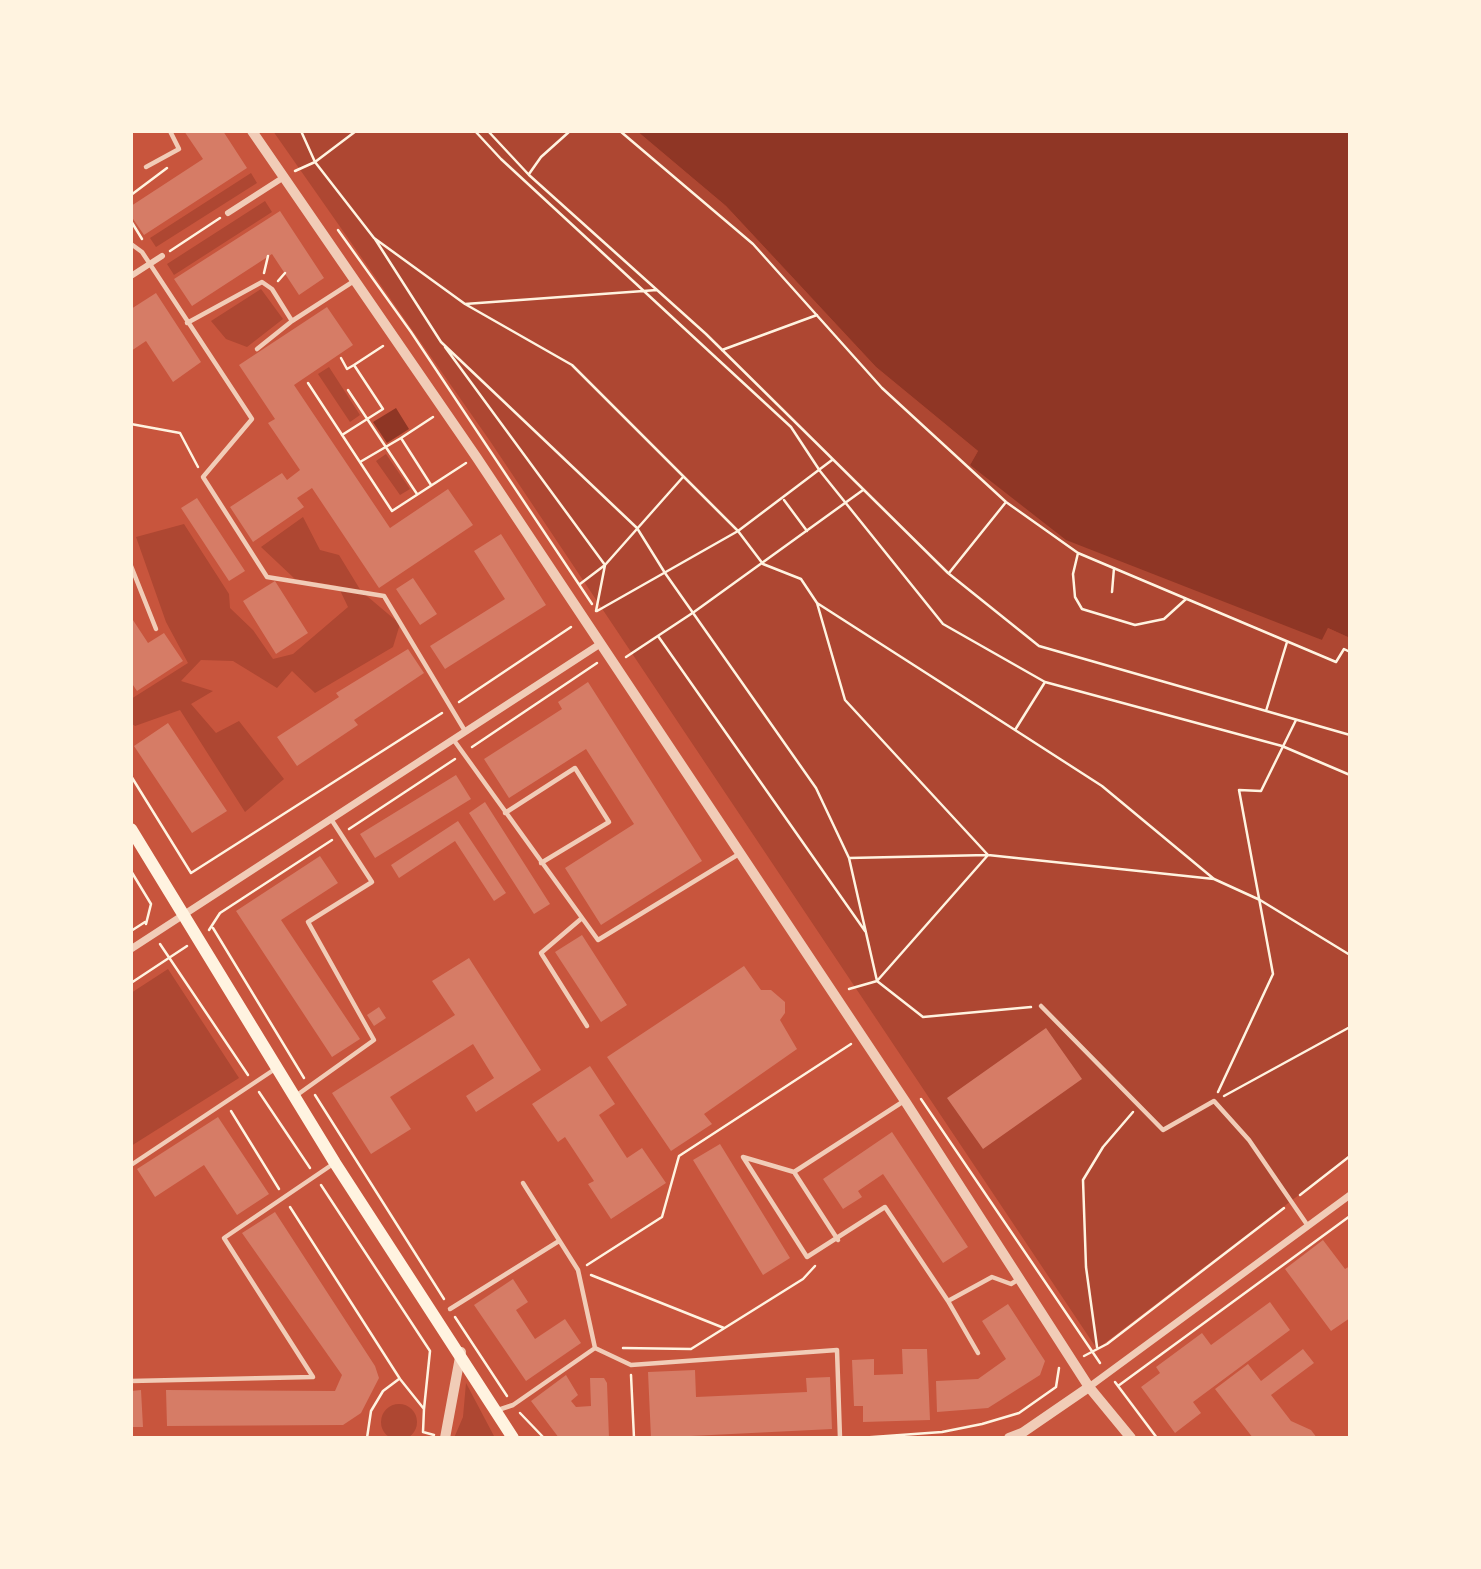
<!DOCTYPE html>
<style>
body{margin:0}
#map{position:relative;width:1481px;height:1569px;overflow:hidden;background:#c8553d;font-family:Rubik,sans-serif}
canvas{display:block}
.frame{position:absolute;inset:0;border:133px solid #fff3e0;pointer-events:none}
</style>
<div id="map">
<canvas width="1481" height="1569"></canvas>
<div class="frame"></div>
</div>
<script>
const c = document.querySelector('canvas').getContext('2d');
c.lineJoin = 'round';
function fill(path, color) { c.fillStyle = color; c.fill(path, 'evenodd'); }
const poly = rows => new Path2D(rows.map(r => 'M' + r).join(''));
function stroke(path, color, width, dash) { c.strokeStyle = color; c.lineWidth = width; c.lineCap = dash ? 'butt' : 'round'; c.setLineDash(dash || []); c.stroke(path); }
fill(poly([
 [273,131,637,131,726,206,876,367,978,451,970,465,1322,640,1328,628,1350,638,1350,1156,1097,1349,490,441],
 [251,173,257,183,156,247,150,238],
 [265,201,272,212,174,275,167,264],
 [261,289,283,319,247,347,226,339,211,321],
 [329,367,360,415,350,422,318,374],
 [386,454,410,489,400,495,376,461],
 [303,517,320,550,339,555,361,591,400,624,393,647,315,693,292,671,277,688,233,661,201,660,181,681,213,691,191,704,216,733,239,721,284,779,245,812,180,710,135,726,131,723,131,699,188,663,166,622,136,537,184,524,229,594,230,608,253,630,273,659,293,654,348,607,338,586,295,579,261,547],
 [168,969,239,1078,131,1146,131,993],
 [466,1383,495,1438,454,1438,463,1417],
 '381 1422a18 18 0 1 1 36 0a18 18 0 1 1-36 0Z'
]), '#ae4732');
fill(poly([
 [637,131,1350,131,1350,638,1328,628,1322,640,1066,540,970,465,978,451,876,367,726,206],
 [396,408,409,429,387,443,373,422]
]), '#8f3625');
fill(poly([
 [184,131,223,131,247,168,144,235,131,216,131,206,203,159],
 [280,211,324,278,299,295,272,254,192,306,174,279],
 [156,293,201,362,173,382,146,341,131,351,131,309],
 [327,307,353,345,294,385,390,528,448,489,473,525,379,588,312,488,297,498,304,507,253,542,230,507,282,473,287,480,300,470,268,423,275,419,239,365],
 [197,498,245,571,229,581,181,508],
 [501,534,546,605,445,669,430,646,505,599,474,551],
 [413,578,437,614,420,625,396,589],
 [275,581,308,633,276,654,243,601],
 [131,617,148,643,164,633,183,661,137,691,131,682],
 [408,649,424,673,354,720,358,725,297,766,277,737,339,697,336,693],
 [588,682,702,861,601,925,565,868,634,824,586,749,509,798,484,759,562,709,558,702],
 [168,723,227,811,192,833,134,746],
 [456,775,471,799,375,858,360,834],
 [485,802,550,904,534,914,469,813],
 [458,821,506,893,494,901,455,841,399,878,391,865],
 [320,856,338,883,281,920,360,1039,332,1057,236,911],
 [582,935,627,1005,601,1022,555,952],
 [469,958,541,1070,476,1112,466,1096,494,1078,473,1044,390,1097,411,1129,371,1154,332,1093,455,1015,432,981],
 [744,966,761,990,771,990,785,1002,785,1013,780,1020,797,1049,704,1114,712,1124,671,1151,607,1057],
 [379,1007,386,1018,374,1026,367,1015],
 [1046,1028,1082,1079,983,1149,947,1098],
 [590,1066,615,1104,599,1115,627,1158,642,1148,666,1183,611,1219,588,1184,594,1181,565,1137,558,1142,532,1104],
 [218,1117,269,1194,237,1215,204,1165,155,1197,137,1169],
 [892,1132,968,1247,943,1263,883,1174,858,1191,862,1197,843,1209,823,1179],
 [720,1144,790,1258,763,1275,693,1160],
 [275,1212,375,1366,379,1378,361,1413,343,1425,167,1426,166,1390,335,1391,342,1375,242,1233],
 [1323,1240,1345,1269,1350,1266,1350,1318,1331,1331,1285,1269],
 [513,1279,528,1302,516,1310,535,1339,565,1319,581,1343,526,1381,474,1305],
 [1270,1302,1290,1330,1193,1402,1201,1413,1175,1433,1141,1387,1160,1373,1156,1367,1202,1333,1211,1345],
 [1008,1304,1045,1361,1040,1375,988,1408,937,1412,936,1381,978,1379,1006,1359,982,1321],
 [902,1349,927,1349,930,1420,863,1422,863,1406,854,1406,852,1360,874,1359,874,1375,903,1374],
 [1303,1349,1314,1363,1271,1395,1291,1421,1311,1430,1317,1438,1253,1438,1215,1389,1248,1364,1261,1381],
 [695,1370,696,1397,807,1392,806,1378,830,1377,832,1429,651,1438,648,1372],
 [566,1375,578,1395,571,1401,576,1407,591,1406,590,1378,604,1378,607,1383,609,1438,559,1438,531,1401],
 [141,1390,143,1427,131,1427,131,1391]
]), '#d67c66');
stroke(poly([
 [301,131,315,162,374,238,465,304,572,365,738,531,763,564,801,579,817,603,845,700,988,855,1214,879],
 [475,131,501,159,791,427,820,471,943,624,1045,682],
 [488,131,529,175,706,334,948,573,1039,646,1350,735],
 [620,131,753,244,882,388,1006,502,1078,553,1336,662,1344,649,1350,652],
 [295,171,315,162,356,131],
 [529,174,541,157,570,131],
 [131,195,167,168],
 [131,221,142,239],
 [338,230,411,332,592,604],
 [375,239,441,342,637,528,665,573,816,788,849,858,877,981,923,1017,1031,1007],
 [170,251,220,218],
 [264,273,268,256],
 [278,281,285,273],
 [465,304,657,290],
 [445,347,605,565,596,611],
 [722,350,817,315],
 [341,358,347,369,354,365],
 [308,383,392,511,466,463],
 [348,390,417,494],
 [131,424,180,433,198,467],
 [342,435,383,409,354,365,383,346],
 [360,462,401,438],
 [431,485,401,438,433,417],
 [784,500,807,531],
 [1078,553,1073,574,1075,597,1082,609,1135,625,1164,619,1186,599],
 [949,573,1006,502],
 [580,584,605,565,683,477],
 [1112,592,1114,568],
 [817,603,1015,730],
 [597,611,738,531,832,460],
 [658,636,865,931],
 [626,657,694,612,863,490],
 [459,702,571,627],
 [1266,711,1287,642],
 [472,747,597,663],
 [1350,775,1282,746,1045,682,1015,730,1102,786,1214,879,1260,900,1350,955],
 [131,776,191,873,442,713],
 [349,829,455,759],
 [849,858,988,855],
 [131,871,151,904,146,924],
 [213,928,304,1078],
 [209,930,220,913,332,840],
 [131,931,145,922],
 [160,944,248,1075],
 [131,983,187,946],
 [849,989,877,981,988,855],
 [259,1092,310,1168],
 [1218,1092,1273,974,1239,790,1261,791,1296,720],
 [315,1095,444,1299],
 [1224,1096,1350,1027],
 [921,1099,1100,1363],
 [231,1111,279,1189],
 [321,1185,430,1351,424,1409],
 [1300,1195,1350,1156],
 [290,1207,400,1379,424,1409,423,1432,434,1435],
 [587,1265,662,1217,679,1156,851,1044],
 [591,1275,724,1328],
 [455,1317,507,1396],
 [1097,1347,1086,1267,1083,1180,1103,1147,1133,1112],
 [623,1348,691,1349,803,1279,815,1266],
 [1084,1356,1107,1344,1284,1208],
 [631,1375,634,1438],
 [1115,1382,1157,1438],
 [1118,1386,1350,1216],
 [520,1413,544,1438],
 [367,1438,371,1411,383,1391,399,1379],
 [859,1438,942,1432,982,1424,1019,1413,1056,1387,1059,1368]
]), '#fff3e0', 2.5);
stroke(poly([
 [146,167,179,149,170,131],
 [131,244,142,252,252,419,203,477,267,577,384,596,465,731],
 [187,323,262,282,272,289,292,321,354,281],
 [257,349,292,321],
 [131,566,156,629],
 [453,739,598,940,739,854],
 [505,813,575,768,609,822,541,863],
 [582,918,541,953,587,1026],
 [1041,1006,1163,1130,1214,1101,1249,1140,1308,1226],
 [297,1095,374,1040,308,922,372,882,331,819],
 [743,1157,807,1257,885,1207,948,1301,978,1353],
 [743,1157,794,1172,904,1101],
 [131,1165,275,1069],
 [794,1172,838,1240],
 [523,1183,578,1270,595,1348,631,1365,837,1350,840,1438],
 [948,1301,992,1277,1011,1284,1019,1279],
 [450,1309,559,1241],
 [313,1377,224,1238,333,1164],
 [131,1381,313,1377],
 [498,1410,513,1405,595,1348]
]), '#f1ccb7', 4.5);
stroke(poly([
 [228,213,284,177],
 [131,276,162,256]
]), '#f1ccb7', 6);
stroke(poly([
 [131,949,600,644],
 [1089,1387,1350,1195]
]), '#f1ccb7', 7);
stroke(poly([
 [252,131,477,458,905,1101,1089,1387,1131,1438],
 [445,1438,461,1352],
 [1009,1438,1022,1433,1089,1387]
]), '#f1ccb7', 10);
stroke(poly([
 [131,829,335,1163,513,1438]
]), '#fff3e0', 12);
</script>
